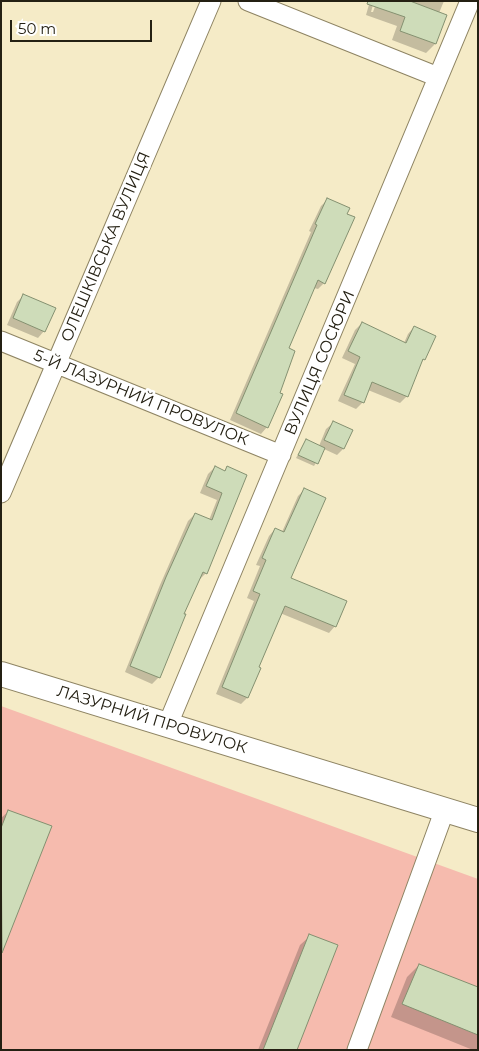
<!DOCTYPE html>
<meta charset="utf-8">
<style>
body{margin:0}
#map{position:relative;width:479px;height:1051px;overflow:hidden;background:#f5ebc7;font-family:Montserrat,sans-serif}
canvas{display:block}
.frame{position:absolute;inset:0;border:2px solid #242013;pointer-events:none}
.scale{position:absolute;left:10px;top:20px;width:142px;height:22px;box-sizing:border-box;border:2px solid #242013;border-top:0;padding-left:6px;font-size:15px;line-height:18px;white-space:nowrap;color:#242013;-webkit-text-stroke:4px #fff;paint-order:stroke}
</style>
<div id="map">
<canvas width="479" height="1051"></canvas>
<div class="frame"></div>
<div class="scale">50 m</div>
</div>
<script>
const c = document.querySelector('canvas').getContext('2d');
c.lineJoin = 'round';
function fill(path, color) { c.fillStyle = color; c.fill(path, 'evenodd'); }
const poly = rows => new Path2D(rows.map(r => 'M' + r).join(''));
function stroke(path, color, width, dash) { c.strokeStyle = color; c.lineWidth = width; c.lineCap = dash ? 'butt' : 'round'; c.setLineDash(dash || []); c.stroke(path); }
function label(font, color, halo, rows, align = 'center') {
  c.font = font + ' Montserrat,sans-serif'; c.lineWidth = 5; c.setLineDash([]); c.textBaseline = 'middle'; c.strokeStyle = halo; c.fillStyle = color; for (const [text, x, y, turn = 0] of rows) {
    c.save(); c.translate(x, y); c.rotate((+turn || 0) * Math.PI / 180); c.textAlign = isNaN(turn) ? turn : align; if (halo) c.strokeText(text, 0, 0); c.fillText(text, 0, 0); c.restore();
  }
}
fill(poly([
 [1,706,478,879,478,1050,1,1050]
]), '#f6bbae');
fill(poly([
 [370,1,374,1,371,12,373,12,377,1,444,1,439,13,445,16,435,44,426,53,392,40,397,26,366,15],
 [328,199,324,283,318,289,314,288,287,349,278,393,267,427,261,434,230,420,311,232,309,231,321,206],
 [24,295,44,331,38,338,7,325,17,302],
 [362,323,404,343,408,334,414,327,424,359,420,364,407,396,400,403,368,390,363,402,356,409,338,401,355,364,342,358,355,330],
 [333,423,343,449,337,455,324,449,314,466,296,458,306,440,319,446,326,429],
 [215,467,224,471,227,468,246,476,206,573,199,580,183,614,159,677,152,684,125,672,160,585,188,521,195,514,209,520,217,500,200,493,208,474],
 [304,490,289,578,335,626,329,633,280,613,258,668,247,698,241,704,216,694,254,601,247,598,260,566,256,565,269,536,275,529,282,532,298,496],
 [9,811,8,934,1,941,1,818],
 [310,936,295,1050,258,1050,300,945],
 [419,965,478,989,478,1050,473,1050,391,1017,407,977]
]), '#0003');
const building = poly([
 [368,1,410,1,447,15,436,44,400,31,405,17,367,4,368,1],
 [327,198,350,208,347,214,355,217,325,284,318,280,289,348,295,351,280,393,283,394,268,428,236,413,317,225,315,224,327,198],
 [23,294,56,308,45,332,13,318,23,294],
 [362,322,406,343,414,326,436,336,425,360,423,359,408,397,372,382,364,403,344,395,360,357,348,351,362,322],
 [333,421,353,430,344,449,324,440,333,421],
 [306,439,325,448,318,464,298,455,306,439],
 [215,466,225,471,227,466,247,475,207,574,203,572,184,614,186,614,160,678,130,666,166,577,195,513,212,520,222,493,206,486,215,466],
 [304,488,326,498,291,578,347,601,336,627,285,606,259,667,261,668,248,698,222,687,260,594,253,591,266,560,262,558,275,528,284,532,304,488],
 [8,810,52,826,2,953,1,828,8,810],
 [309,934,338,945,297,1050,263,1050,309,934],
 [419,964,478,987,478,1035,402,1004,419,964]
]);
fill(building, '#cedcb9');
stroke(building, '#849070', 1);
const minor = poly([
 [248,1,438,77],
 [1,341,281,455],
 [1,493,211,1],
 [168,724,470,1],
 [357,1050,445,809]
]);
const tertiary = poly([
 [1,674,478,820]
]);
stroke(minor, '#8e8463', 21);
stroke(tertiary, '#8e8463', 26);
stroke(minor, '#fff', 19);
stroke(tertiary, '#fff', 24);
label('16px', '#242013', '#fff', [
 ["ОЛЕШКІВСЬКА ВУЛИЦЯ",106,247,-67],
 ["ВУЛИЦЯ СОСЮРИ",320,363,-67],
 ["5-Й ЛАЗУРНИЙ ПРОВУЛОК",141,398,22],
 ["ЛАЗУРНИЙ ПРОВУЛОК",152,720,17]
]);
</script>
